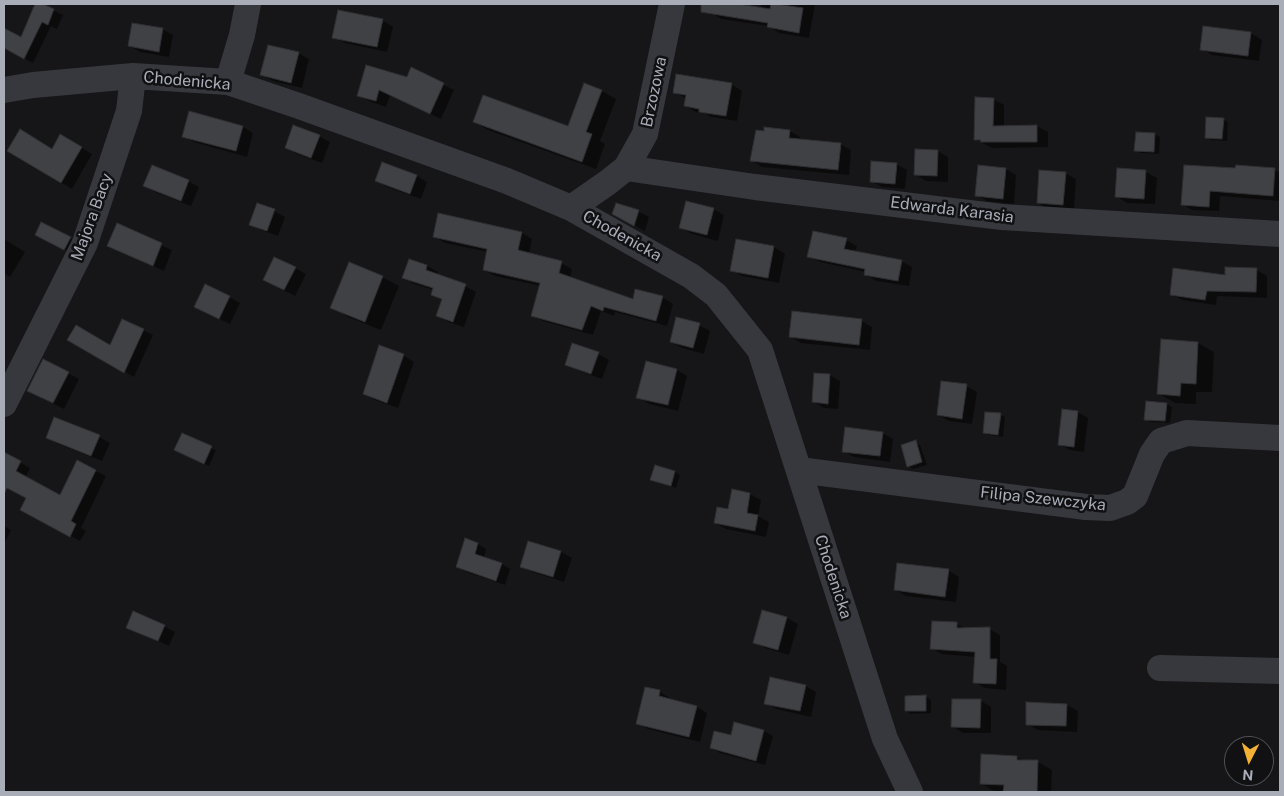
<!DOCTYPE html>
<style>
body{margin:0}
#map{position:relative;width:1284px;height:796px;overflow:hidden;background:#161618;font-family:"Public Sans",sans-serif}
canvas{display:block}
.frame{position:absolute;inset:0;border:5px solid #a8adb8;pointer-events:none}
.north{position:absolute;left:1224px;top:736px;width:50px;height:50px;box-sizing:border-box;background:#111113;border:1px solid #4d4f55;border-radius:50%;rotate:185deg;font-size:14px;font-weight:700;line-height:20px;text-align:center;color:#a8adb8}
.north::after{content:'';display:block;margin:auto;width:18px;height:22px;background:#f2b134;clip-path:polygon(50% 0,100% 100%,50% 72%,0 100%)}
</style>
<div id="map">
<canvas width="1284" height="796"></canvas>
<div class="frame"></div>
<div class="north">N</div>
</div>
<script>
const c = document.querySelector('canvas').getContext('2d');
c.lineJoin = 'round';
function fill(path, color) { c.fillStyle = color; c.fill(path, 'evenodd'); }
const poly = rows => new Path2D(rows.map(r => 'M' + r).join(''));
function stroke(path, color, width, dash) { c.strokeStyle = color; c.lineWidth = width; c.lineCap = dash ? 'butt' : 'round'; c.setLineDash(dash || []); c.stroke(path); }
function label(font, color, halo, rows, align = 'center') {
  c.font = font + ' "Public Sans",sans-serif'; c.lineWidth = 5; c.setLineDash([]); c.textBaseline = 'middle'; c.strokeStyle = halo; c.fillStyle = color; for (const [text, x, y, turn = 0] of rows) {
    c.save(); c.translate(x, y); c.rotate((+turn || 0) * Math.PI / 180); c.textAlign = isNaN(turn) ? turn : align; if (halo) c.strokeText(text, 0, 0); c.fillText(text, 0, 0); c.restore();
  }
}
fill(poly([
 [36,4,40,4,63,15,57,29,51,26,33,63,4,48,4,29,21,38],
 [713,4,731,4,761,9,761,4,815,4,809,38,779,33,768,26,721,19,712,13],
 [382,20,393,27,387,52,345,43,334,37],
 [162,29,173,35,169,57,140,52,130,46],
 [1251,33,1262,40,1259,61,1212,55,1202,49],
 [298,53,309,59,302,88,273,81,262,75],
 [412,69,454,90,441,119,390,95,386,107,369,101,358,95,407,79],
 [731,84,742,91,737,121,711,117,704,113,696,112,685,106,687,99,674,92],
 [584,85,602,91,616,99,600,141,605,144,596,169,488,130,474,122,568,128],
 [993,99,1004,105,1004,127,1037,126,1048,132,1048,147,992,148,975,139],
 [1223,119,1228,122,1227,141,1211,140,1206,137],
 [243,127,253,133,247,157,194,142,184,136],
 [790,131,800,137,800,141,840,144,851,150,849,175,762,167,751,160],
 [1155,134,1160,137,1159,154,1141,153,1136,150],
 [61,136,92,154,72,189,8,151,52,150],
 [319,136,330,142,322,163,297,154,286,148],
 [938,151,948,157,948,182,926,181,915,174],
 [383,164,417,176,427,182,421,199,387,187,377,181],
 [896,164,907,170,905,189,882,187,871,181],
 [1185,166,1275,170,1280,173,1280,201,1220,196,1219,211,1192,210,1182,204],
 [1006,169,1016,175,1014,204,987,201,976,195],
 [1118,170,1146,172,1157,178,1155,204,1127,203,1116,196],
 [1065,173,1076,179,1074,211,1049,209,1038,203],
 [188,181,199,187,191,206,155,192,145,185],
 [713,209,724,215,718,241,692,234,681,228],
 [274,211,285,217,278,236,261,230,251,224],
 [638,211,649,217,645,231,614,214],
 [117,225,172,250,164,271,108,246],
 [522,233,532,239,529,254,561,263,572,269,570,278,634,300,662,297,673,304,667,326,615,312,614,316,601,311,593,335,543,321,533,315,541,286,495,276,484,270,488,252,445,243,434,236],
 [70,238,81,245,75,255,47,240],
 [4,239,25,252,10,277,4,273],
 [846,240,857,246,855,252,901,261,912,267,909,286,876,281,865,274,866,272,820,262,809,256],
 [737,241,774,247,785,254,779,283,742,276,731,270],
 [409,260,427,266,438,272,437,275,465,286,476,292,464,327,448,322,437,316,443,300,432,294,434,290,414,284,404,278],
 [295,268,306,274,295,296,264,280],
 [1257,270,1267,276,1267,298,1217,296,1216,305,1182,300,1171,294,1226,276],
 [382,277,399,286,381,330,348,317,332,307],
 [229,297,240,303,230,324,195,307],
 [861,321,872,327,870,350,801,343,791,337],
 [699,325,710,331,704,354,682,348,671,342],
 [143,330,153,335,134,377,69,340,110,346],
 [1198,343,1214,352,1212,392,1196,392,1196,404,1175,403,1159,394],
 [598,354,609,360,602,379,577,370,566,364],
 [403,355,414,362,398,408,375,400,365,394],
 [677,370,687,376,678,411,649,404,638,397],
 [68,373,79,379,64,409,40,397],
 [830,375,840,381,838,409,824,408,813,401],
 [966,386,977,392,972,424,949,421,938,415],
 [1167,404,1172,407,1170,423,1151,422,1146,420],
 [1078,412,1088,418,1084,452,1070,450,1059,444],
 [1000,415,1005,417,1003,437,989,435,984,432],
 [882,433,893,439,890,462,854,457,843,451],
 [47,437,99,437,110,443,102,461,58,444],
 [915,442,920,445,927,465,913,469,908,466],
 [211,448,216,450,209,466,180,452],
 [4,453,30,468,25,478,61,497,78,462,106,476,81,528,86,531,80,541,32,515,28,498,4,485],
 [675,472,680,475,676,488,652,480],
 [733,491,750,494,761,500,758,516,769,522,766,537,726,529,715,523,729,511],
 [4,526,11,530,4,544],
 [529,542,561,552,572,558,564,582,532,572,521,566],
 [478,544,486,549,484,558,502,564,510,569,505,585,466,572,457,567],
 [948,570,959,577,956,602,906,596,895,590],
 [763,611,787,618,798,624,789,655,765,648,754,642],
 [933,622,957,624,966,629,989,629,1000,635,1000,662,1007,666,1006,690,985,688,974,682,976,657,942,654,931,648],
 [164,626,175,632,169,646,128,627],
 [806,686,816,692,811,717,776,709,766,703],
 [660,692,670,698,670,700,697,707,707,713,700,742,648,729,637,723],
 [926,697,931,700,931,713,911,714,906,711],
 [981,701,991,707,991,733,963,733,952,726],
 [1067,705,1078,711,1077,732,1038,730,1027,724],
 [735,723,764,731,773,736,765,765,720,753,711,748,732,736],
 [1017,757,1024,761,1038,762,1052,770,1051,792,995,792,981,783]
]), '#0007');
const building = poly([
 [35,4,43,4,54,9,48,25,42,22,24,59,4,48,4,28,21,37,35,4],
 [701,4,739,4,770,9,771,4,776,4,803,8,799,33,767,27,768,23,701,12,701,4],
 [338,10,383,19,377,47,332,38,338,10],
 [132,23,163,28,159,52,128,46,132,23],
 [1203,26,1251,32,1248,56,1200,50,1203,26],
 [268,45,299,52,291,83,260,75,268,45],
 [366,65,407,77,411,67,444,83,430,114,379,90,376,101,357,96,366,65],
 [676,74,732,83,726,116,699,112,699,109,684,106,686,95,673,93,676,74],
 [584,83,602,90,586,132,592,134,582,162,473,122,483,95,568,126,584,83],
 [975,97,994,98,993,126,1037,125,1037,142,980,142,981,140,974,140,975,97],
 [189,111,243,126,236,151,182,137,189,111],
 [1206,117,1224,118,1222,139,1205,138,1206,117],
 [293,125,320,135,311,158,285,148,293,125],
 [764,127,790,130,789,138,841,143,838,170,750,161,756,130,764,131,764,127],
 [20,129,52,149,60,134,82,147,61,183,7,151,20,129],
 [1136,132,1155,133,1154,152,1134,151,1136,132],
 [915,149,938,150,937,176,914,175,915,149],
 [871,161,897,163,895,184,870,182,871,161],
 [382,162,417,175,410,194,375,181,382,162],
 [152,165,189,180,181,201,143,186,152,165],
 [978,165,1006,168,1003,199,975,196,978,165],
 [1184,165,1235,168,1236,165,1275,168,1273,196,1210,191,1209,207,1181,205,1184,165],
 [1117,168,1146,170,1144,199,1115,197,1117,168],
 [1039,170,1066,172,1063,205,1037,203,1039,170],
 [686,201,714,208,707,235,679,228,686,201],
 [257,203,275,209,267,231,249,225,257,203],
 [616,203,639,210,634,226,612,214,616,203],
 [438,213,522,232,518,250,562,261,559,273,633,299,635,289,663,296,656,321,604,307,603,311,591,306,582,330,531,316,540,283,483,270,487,249,433,237,438,213],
 [41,222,71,237,64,250,35,235,41,222],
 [117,223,162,243,153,266,107,246,117,223],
 [813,231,847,238,844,249,902,260,898,281,864,275,865,269,807,257,813,231],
 [736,239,774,246,768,278,730,271,736,239],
 [274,257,296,267,284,290,263,280,274,257],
 [409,259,427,265,426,270,466,284,453,322,436,316,442,299,431,295,433,288,402,278,409,259],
 [349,262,383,276,365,322,330,308,349,262],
 [1225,267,1257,268,1256,292,1207,291,1205,300,1170,295,1173,268,1225,275,1225,267],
 [205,284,230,296,219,319,194,307,205,284],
 [792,311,862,319,859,345,789,337,792,311],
 [676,317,700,323,693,348,670,342,676,317],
 [122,319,144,329,124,373,67,340,76,325,110,345,122,319],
 [1161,339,1198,342,1196,384,1181,383,1180,396,1157,394,1161,339],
 [572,343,599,352,591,374,565,365,572,343],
 [379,345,404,354,387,403,363,394,379,345],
 [43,359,69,372,53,403,27,391,43,359],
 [646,361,677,369,668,405,636,398,646,361],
 [814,373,830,374,828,404,812,402,814,373],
 [941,381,967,384,962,419,937,415,941,381],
 [1146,401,1167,403,1165,421,1144,420,1146,401],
 [1062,409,1078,411,1074,447,1058,445,1062,409],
 [985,412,1001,413,998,435,983,433,985,412],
 [54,417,100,435,91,456,46,438,54,417],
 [845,427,883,432,880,456,842,452,845,427],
 [182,433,212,446,204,464,174,450,182,433],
 [916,440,922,462,907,467,901,445,916,440],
 [4,452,21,461,16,471,60,495,77,460,96,470,71,521,76,524,70,537,20,510,26,498,7,488,4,494,4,452],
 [655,465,675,471,671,486,650,480,655,465],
 [732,489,750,493,747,513,758,515,755,531,714,523,717,507,728,509,732,489],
 [465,538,478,543,475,554,502,563,496,581,456,567,465,538],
 [528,541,561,551,553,577,520,567,528,541],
 [897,563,949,569,945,597,894,590,897,563],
 [762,610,787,617,778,650,753,643,762,610],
 [133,611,165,625,158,641,126,628,133,611],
 [932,621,957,622,957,628,990,627,990,659,997,659,996,684,973,683,975,652,930,649,932,621],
 [770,677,806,685,800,711,764,704,770,677],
 [645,687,660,690,659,696,697,706,689,737,636,724,645,687],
 [926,695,926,711,905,711,905,696,926,695],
 [952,699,981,699,980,728,951,727,952,699],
 [1026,702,1067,704,1066,726,1026,725,1026,702],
 [734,722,764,730,756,761,710,748,714,731,731,735,734,722],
 [981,754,1017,756,1017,760,1038,760,1037,792,1003,792,1004,785,980,784,981,754]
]);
fill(building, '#404145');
stroke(building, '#303034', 1);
stroke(poly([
 [228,82,242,35,248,4],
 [4,90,33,85,133,76,228,82,299,106,507,181,571,208,691,276,716,295,760,350,885,739,910,792],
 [626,168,755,187,1002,217,1280,234],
 [571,208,607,183,626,168,645,134,672,4],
 [4,404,85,243,129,111,133,76],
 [799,470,1086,507,1110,508,1127,502,1135,496,1152,454,1161,441,1187,433,1280,438],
 [1160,668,1280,671]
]), '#37383d', 26);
label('16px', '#a8adb8', '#111113', [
 ["Chodenicka",187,81,5],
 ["Brzozowa",654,92,-78],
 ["Edwarda Karasia",952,210,7],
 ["Majora Bacy",92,217,-70],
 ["Chodenicka",622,236,29],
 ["Filipa Szewczyka",1043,499,6],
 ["Chodenicka",833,577,72]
]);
</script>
